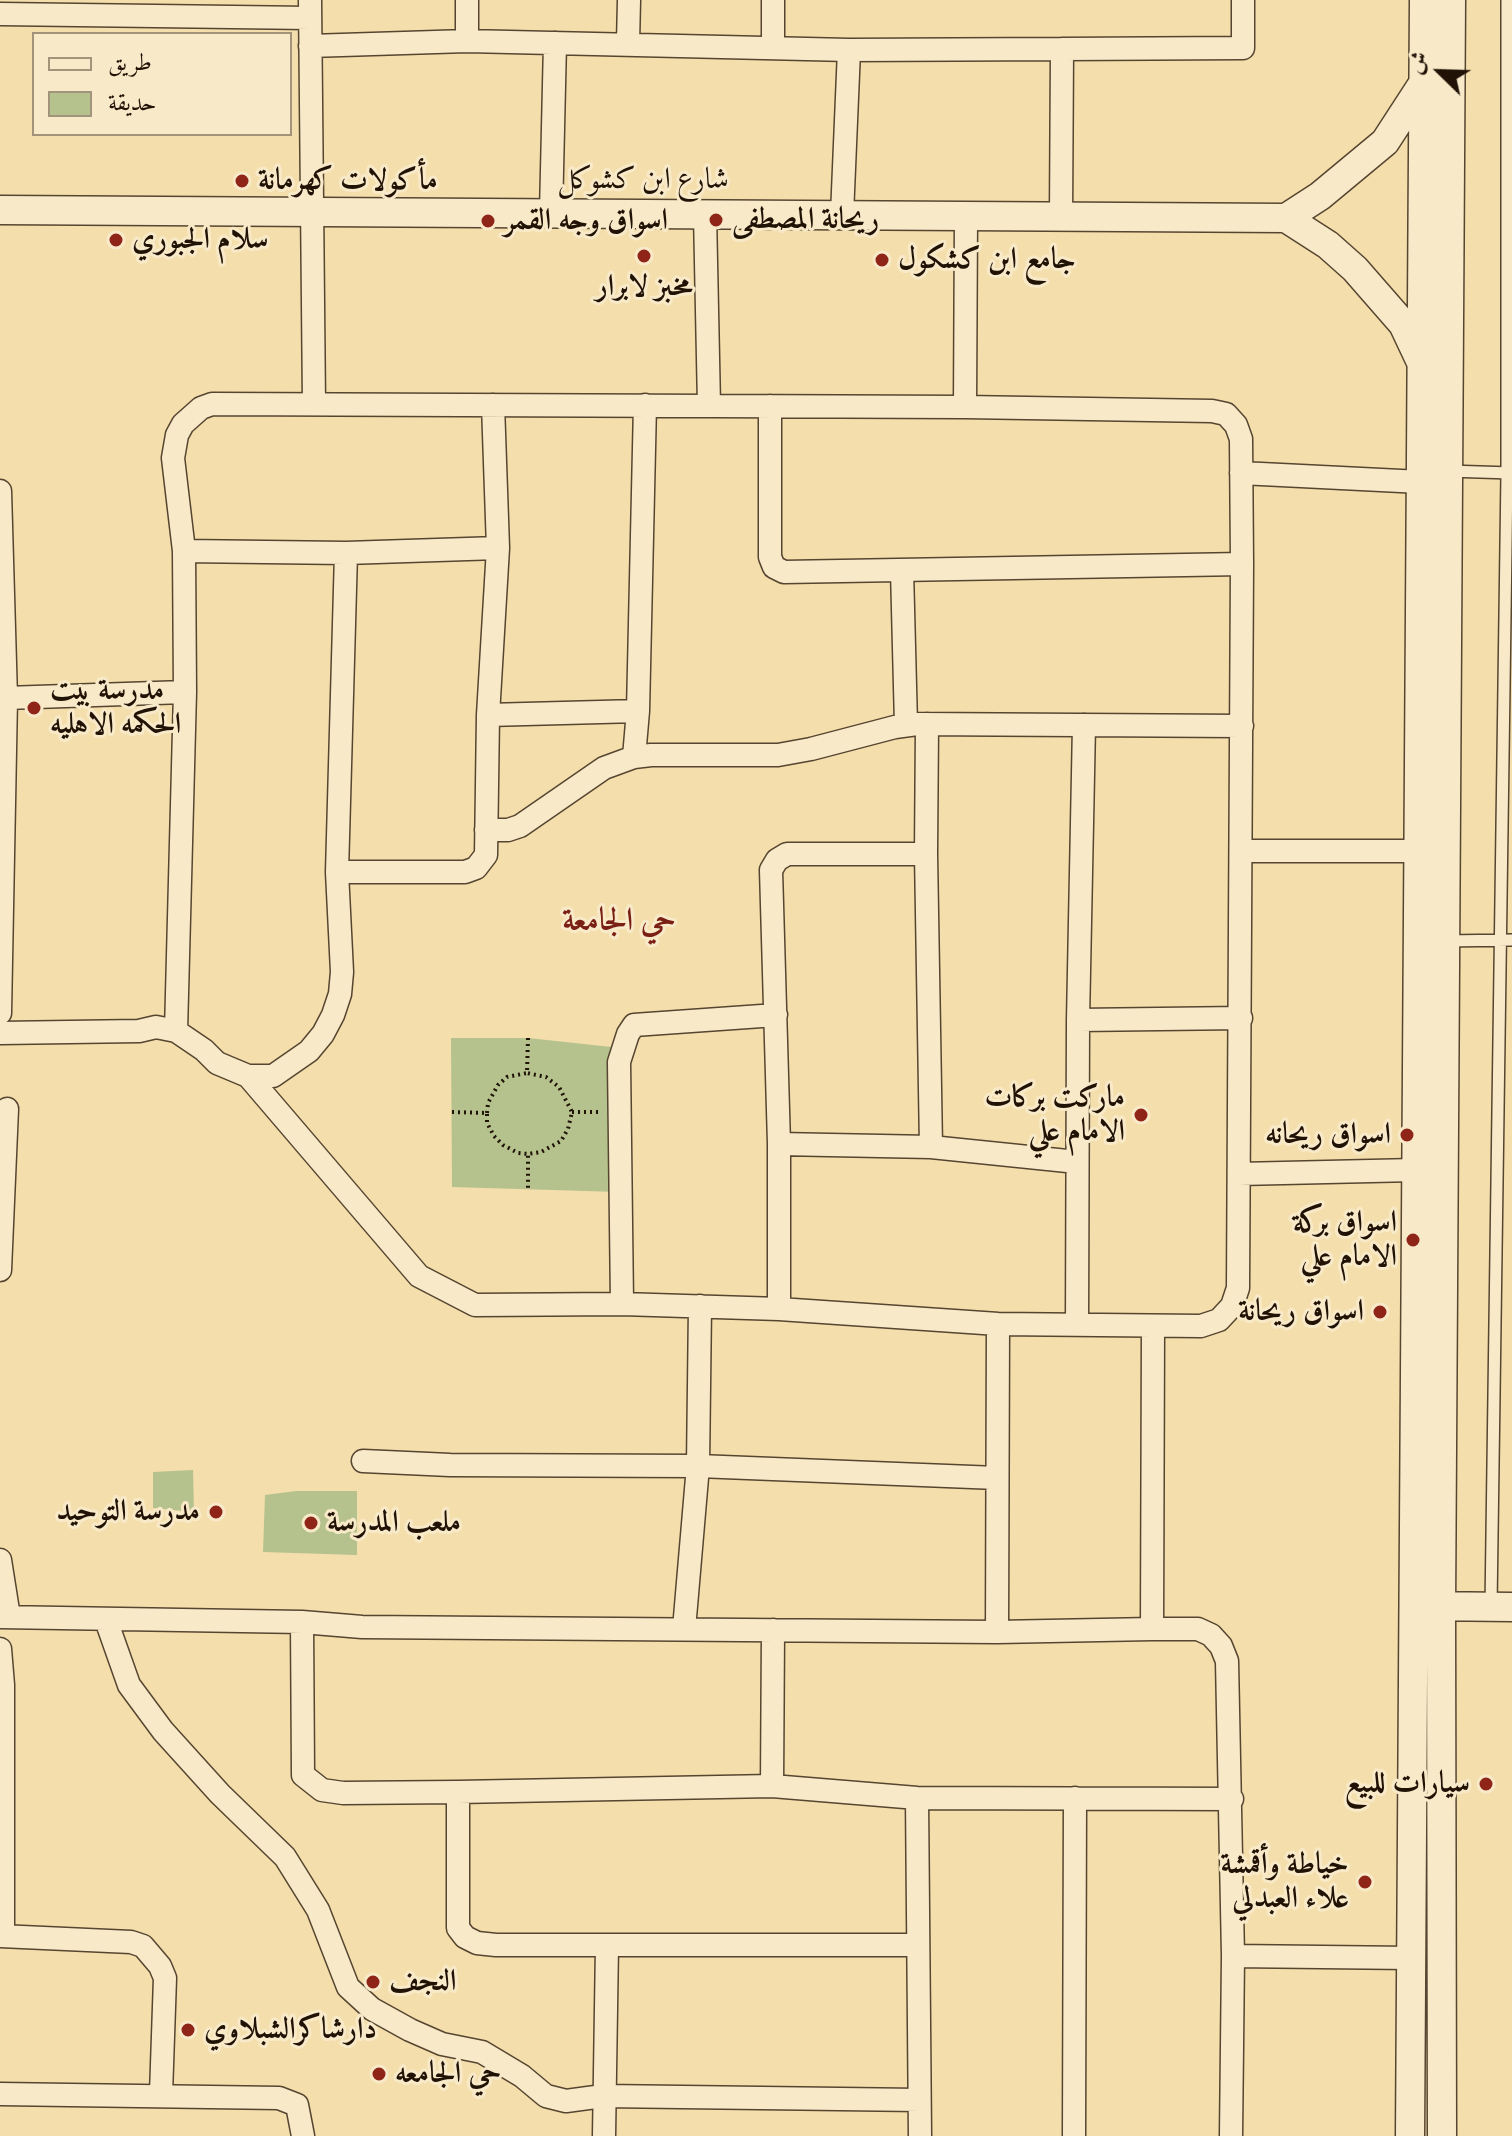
<!DOCTYPE html>
<meta charset="utf-8">
<style>
body{margin:0}
#map{position:relative;width:1512px;height:2136px;overflow:hidden;background:#f4deac;font-family:"EB Garamond",Amiri,serif}
canvas{display:block}
.legend{position:absolute;left:32px;top:32px;width:260px;height:104px;box-sizing:border-box;background:#f8eac9;border:2px solid #a2947b;margin:0;padding:10px 14px;list-style:none;font-size:24px;color:#211206}
.legend li{display:flex;align-items:center;gap:16px;height:40px}
.legend b{width:40px;border:2px solid #a2947b}
.north{position:absolute;left:1400px;top:32px;width:80px;height:80px;-webkit-text-stroke:6px #f8eac9;paint-order:stroke;rotate:293deg;font-size:22px;font-weight:700;line-height:32px;text-align:center;color:#211206}
.north::after{content:'';display:block;margin:auto;width:28px;height:36px;background:#211206;clip-path:polygon(50% 0,100% 100%,50% 72%,0 100%)}
</style>
<div id="map">
<canvas width="1512" height="2136"></canvas>
<ul class="legend">
<li><b style="height:10px;background:#f8eac9"></b>طريق</li>
<li><b style="height:22px;background:#b5c28e"></b>حديقة</li>
</ul>
<div class="north">ش</div>
</div>
<script>
const c = document.querySelector('canvas').getContext('2d');
c.lineJoin = 'round';
function fill(path, color) { c.fillStyle = color; c.fill(path, 'evenodd'); }
const poly = rows => new Path2D(rows.map(r => 'M' + r).join(''));
function stroke(path, color, width, dash) { c.strokeStyle = color; c.lineWidth = width; c.lineCap = dash ? 'butt' : 'round'; c.setLineDash(dash || []); c.stroke(path); }
function label(font, color, halo, rows, align = 'center') {
  c.font = font + ' "EB Garamond",Amiri,serif'; c.lineWidth = 6; c.setLineDash([]); c.textBaseline = 'middle'; c.strokeStyle = halo; c.fillStyle = color; for (const [text, x, y, turn = 0] of rows) {
    c.save(); c.translate(x, y); c.rotate((+turn || 0) * Math.PI / 180); c.textAlign = isNaN(turn) ? turn : align; if (halo) c.strokeText(text, 0, 0); c.fillText(text, 0, 0); c.restore();
  }
}
fill(poly([
 [451,1038,528,1038,621,1048,619,1192,452,1187],
 [193,1470,194,1512,153,1508,153,1472],
 [296,1491,357,1491,357,1555,263,1552,265,1495]
]), '#b5c28e');
const service = poly([
 [1448,471,1511,473],
 [1445,941,1512,940],
 [1491,1606,1507,473,1507,0]
]);
const minor = poly([
 [310,0,314,404],
 [0,14,310,18],
 [467,41,467,0],
 [628,43,629,0],
 [310,46,467,41,849,50,1062,49,1061,217],
 [773,48,773,0],
 [1062,49,1243,48,1243,0],
 [551,213,555,43],
 [705,214,709,406],
 [842,215,849,50],
 [770,406,770,557,774,567,784,572,1242,564],
 [965,407,966,216],
 [1241,473,1421,482],
 [0,491,6,698,0,1013],
 [184,551,346,553,498,548],
 [902,570,906,725],
 [6,698,185,692],
 [488,715,638,711],
 [927,724,926,854,931,1147],
 [634,757,638,711,645,405],
 [486,830,508,830,520,826,604,768,634,757,651,755,778,755,811,749,895,727,917,724,1242,726],
 [1242,851,1418,851],
 [337,872,465,872,476,868,486,855,488,715,498,548,493,405],
 [1078,1020,1241,1018],
 [0,1033,139,1031,156,1027,176,1031,204,1050,217,1063,248,1076,419,1276,475,1305,622,1304,779,1309,998,1324,1201,1326,1219,1320,1232,1306,1238,1288,1242,564,1241,439,1236,425,1226,414,1212,411,965,407,212,404,201,408,183,424,177,435,173,458,184,551,185,692,176,1031],
 [248,1076,273,1076,309,1051,323,1034,333,1015,340,994,342,972,337,872,346,553],
 [779,1144,931,1147,1077,1162],
 [1239,1174,1415,1170],
 [0,1270,7,1109],
 [622,1304,619,1062,628,1034,634,1025,776,1015],
 [779,1309,779,1144,771,870,777,860,787,854,926,854],
 [1077,1325,1078,1020,1084,725],
 [1153,1326,1152,1629,1198,1629,1211,1635,1221,1646,1227,1661,1233,1956,1231,2136],
 [363,1461,450,1465,698,1466,997,1478],
 [0,1560,9,1617],
 [0,1617,302,1622,362,1627,997,1632,1152,1629],
 [106,1620,129,1685,163,1731,220,1794,285,1857,318,1910,348,1987,372,2009,410,2030,442,2044,482,2052,522,2076,546,2096,566,2101,603,2096,919,2100],
 [302,1622,303,1775,322,1790,343,1793,458,1792,772,1786,917,1798,1232,1799],
 [684,1629,698,1466,700,1306],
 [997,1632,998,1324],
 [0,1649,3,1685,3,1936],
 [772,1786,773,1630],
 [458,1792,458,1928,465,1937,477,1943,496,1945,918,1945],
 [917,1798,920,2136],
 [0,1936,131,1942,143,1946,160,1966,165,1978,161,2094],
 [1233,1956,1411,1958],
 [0,2094,279,2098,297,2105,303,2136],
 [604,2136,607,1945],
 [1074,2136,1075,1798]
]);
const tertiary = poly([
 [0,210,1286,218],
 [1286,218,1328,245,1355,269,1403,324,1420,360],
 [1286,218,1320,196,1385,142,1424,82],
 [1424,1606,1512,1607],
 [1410,2136,1424,0],
 [1442,2136,1441,1607,1451,0]
]);
stroke(service, '#564530', 14);
stroke(minor, '#564530', 25);
stroke(tertiary, '#564530', 31);
stroke(poly([
 [528,1038,527,1073,546,1077,559,1087,572,1112,568,1129,561,1141,541,1152,528,1154,528,1189],
 [452,1112,487,1113,487,1123,494,1136,503,1145,518,1153,528,1154],
 [572,1112,601,1112],
 [487,1113,488,1103,498,1085,507,1077,527,1073]
]), '#211206', 4, [2, 4]);
stroke(service, '#f8eac9', 11);
stroke(minor, '#f8eac9', 22);
stroke(tertiary, '#f8eac9', 28);
for (const [x, y, r, color] of [
 [242,181,8,"#8f2418"],
 [716,220,8,"#8f2418"],
 [488,221,8,"#8f2418"],
 [116,240,8,"#8f2418"],
 [644,256,8,"#8f2418"],
 [882,260,8,"#8f2418"],
 [34,708,8,"#8f2418"],
 [1141,1115,8,"#8f2418"],
 [1407,1135,8,"#8f2418"],
 [1413,1240,8,"#8f2418"],
 [1380,1312,8,"#8f2418"],
 [216,1512,8,"#8f2418"],
 [311,1523,8,"#8f2418"],
 [1486,1784,8,"#8f2418"],
 [1365,1882,8,"#8f2418"],
 [373,1982,8,"#8f2418"],
 [188,2030,8,"#8f2418"],
 [379,2074,8,"#8f2418"]
]) { const dot = new Path2D(); dot.arc(x, y, r, 0, 2 * Math.PI); c.fillStyle = color; c.fill(dot); stroke(dot, '#f8eac9', 3); }
label('30px', '#211206', '#f8eac9', [
 ["شارع ابن كشوكل",643,180]
]);
label('bold 30px', '#211206', '#f8eac9', [
 ["مأكولات كهرمانة",258,181],
 ["ريحانة المصطفى",732,220],
 ["اسواق وجه القمر",504,221],
 ["سلام الجبوري",132,240],
 ["جامع ابن كشكول",898,260],
 ["مخبز لابرار",644,287,"center"],
 ["مدرسة بيت",50,691],
 ["الحكمه الاهليه",50,725],
 ["ماركت بركات",1125,1098,"right"],
 ["الامام علي",1125,1132,"right"],
 ["اسواق ريحانه",1391,1135,"right"],
 ["اسواق بركة",1397,1223,"right"],
 ["الامام علي",1397,1257,"right"],
 ["اسواق ريحانة",1364,1312,"right"],
 ["مدرسة التوحيد",200,1512,"right"],
 ["ملعب المدرسة",327,1523],
 ["سيارات للبيع",1470,1784,"right"],
 ["خياطة وأقمشة",1349,1865,"right"],
 ["علاء العبدلي",1349,1899,"right"],
 ["النجف",389,1982],
 ["دارشاكرالشبلاوي",204,2030],
 ["حي الجامعه",395,2074]
], 'left');
label('bold 32px', '#7a1f14', '#f8eac9', [
 ["حي الجامعة",619,921]
]);
</script>
